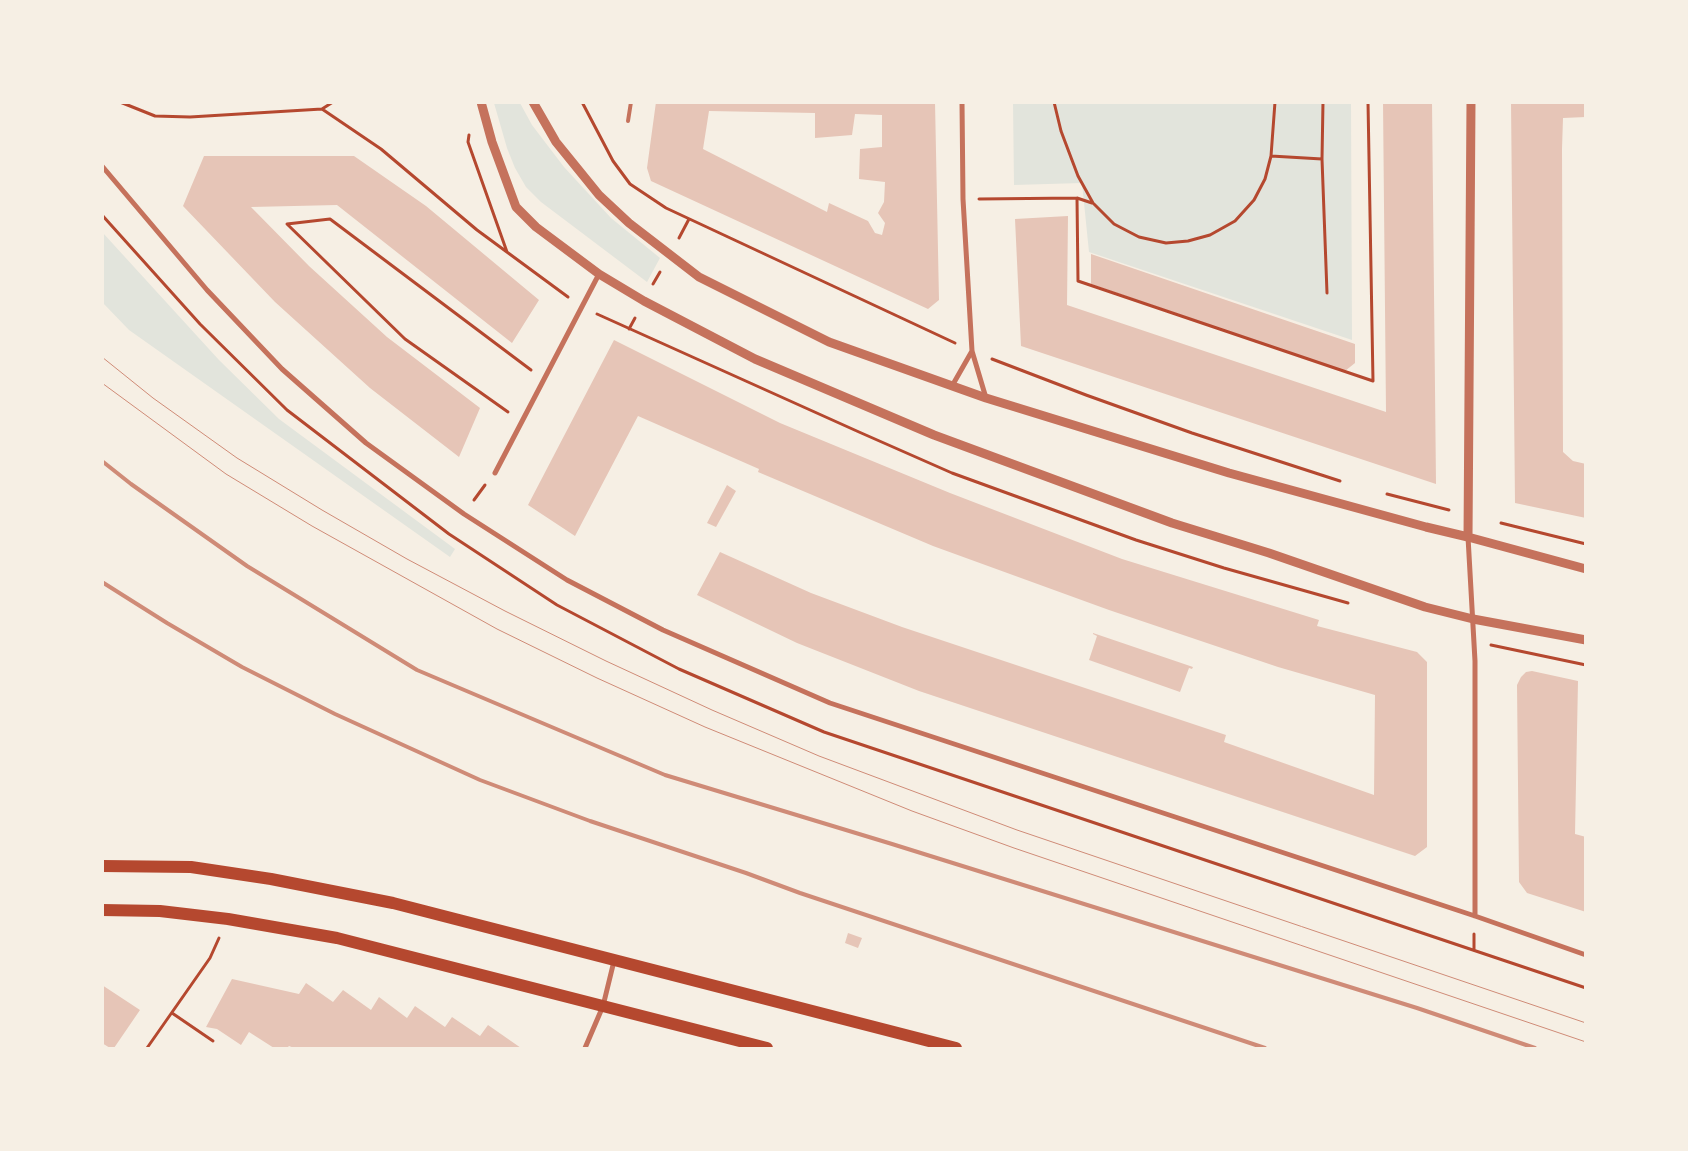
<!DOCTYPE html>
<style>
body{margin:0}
#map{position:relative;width:1688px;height:1151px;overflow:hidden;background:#f6efe4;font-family:"PT Sans",sans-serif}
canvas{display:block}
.frame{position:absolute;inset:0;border:104px solid #f6efe4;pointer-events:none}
</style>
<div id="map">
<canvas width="1688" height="1151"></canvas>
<div class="frame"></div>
</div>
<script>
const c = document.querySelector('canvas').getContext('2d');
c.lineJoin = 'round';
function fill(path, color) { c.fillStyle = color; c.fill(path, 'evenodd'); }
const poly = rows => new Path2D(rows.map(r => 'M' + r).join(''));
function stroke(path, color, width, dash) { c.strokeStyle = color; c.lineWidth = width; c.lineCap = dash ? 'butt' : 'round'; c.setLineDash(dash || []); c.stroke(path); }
fill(poly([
 [494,103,520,103,532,125,564,167,611,218,660,258,647,282,541,202,526,187,515,168,507,148],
 [1013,103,1351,103,1352,340,1089,252,1082,183,1014,185],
 [103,233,219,360,279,419,455,549,450,557,129,330,103,303]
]), '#e2e4dc');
fill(poly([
 [656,102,935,102,939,300,928,309,651,181,647,168],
 [709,111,815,113,815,138,852,135,855,114,882,115,882,147,860,149,859,179,885,182,884,202,878,213,885,223,882,235,875,233,868,221,829,203,827,212,703,149],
 [1383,102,1432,102,1436,484,1021,346,1015,219,1068,216,1067,305,1386,412],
 [1511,102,1586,102,1586,117,1563,118,1562,149,1563,452,1573,461,1586,464,1586,518,1515,503],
 [204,156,354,156,426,206,539,300,512,343,337,205,251,207,309,266,387,337,480,408,459,457,370,388,275,302,183,206],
 [1091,254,1355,344,1355,363,1345,371,1091,284],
 [614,340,780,423,950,493,1122,559,1319,620,1317,626,1417,652,1427,662,1427,847,1415,856,919,691,797,643,697,595,720,552,811,593,902,627,1226,735,1224,742,1374,795,1375,695,1278,667,1109,610,933,546,758,472,759,469,638,416,575,536,528,505],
 [727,485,736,491,716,527,707,523],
 [1093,633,1193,667,1192,669,1189,668,1180,692,1089,660,1097,636,1093,634],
 [1532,671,1578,681,1575,834,1586,837,1586,912,1527,893,1519,882,1517,685,1521,677,1526,672],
 [848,933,862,938,858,948,845,943],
 [232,979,299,994,306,983,333,1002,343,990,371,1010,379,997,407,1018,415,1006,445,1027,452,1017,480,1036,488,1025,521,1048,294,1048,289,1046,287,1048,274,1048,249,1032,241,1045,217,1029,206,1027],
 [102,985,140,1010,114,1048,110,1048,102,1043]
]), '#e6c5b7');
stroke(poly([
 [120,102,155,116,190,117,322,109,333,102],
 [582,102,613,161,630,184,666,208,955,343],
 [1054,102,1061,131,1078,176,1093,203,1114,224,1139,237,1166,243,1188,241,1210,235,1235,221,1254,200,1265,179,1271,156,1275,102],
 [1323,102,1322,159,1327,293],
 [322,109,381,149,477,230,568,297],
 [469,135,468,142,507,252],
 [1271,156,1322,159],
 [1077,198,1078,281,1373,381,1368,102],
 [979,199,1077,198,1092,203],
 [102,215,200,324,287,410,449,534,557,605,679,669,824,732,1586,988],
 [679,238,689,219],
 [653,284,660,272],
 [597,314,859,432,952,473,1136,540,1224,568,1348,603],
 [629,329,635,318],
 [992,359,1086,395,1192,433,1340,481],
 [508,412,405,339,287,224,330,219,531,370],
 [1387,494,1449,510],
 [474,500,485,485],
 [1501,523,1586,544],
 [1491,645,1586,665],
 [1474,950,1474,934],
 [172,1013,213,1041],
 [147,1048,210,958,219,938]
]), '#b5482f', 3);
stroke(poly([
 [628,121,631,102]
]), '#c5725c', 4);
stroke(poly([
 [962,102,963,199,972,351,986,398],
 [102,166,207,290,282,369,366,443,464,514,567,580,663,630,830,703,1475,916,1586,955],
 [952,386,972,351],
 [495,473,599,274],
 [1468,537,1475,661,1475,916],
 [585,1048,603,1006,614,961]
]), '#c5725c', 5);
stroke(poly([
 [481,102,492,142,516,207,536,227,599,274,644,301,755,359,934,435,1172,523,1269,553,1425,607,1473,619,1586,640],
 [533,102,556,142,599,195,629,223,699,277,829,342,986,398,1229,473,1426,527,1468,537,1586,569],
 [1468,537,1471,102]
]), '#c5725c', 9);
stroke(poly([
 [102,866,191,867,271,879,393,903,956,1048],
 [102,910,160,911,228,919,337,938,767,1048]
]), '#b5482f', 12);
stroke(poly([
 [102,357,153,398,237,458,322,510,407,559,505,611,606,661,712,710,819,756,1017,830,1586,1023],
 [102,383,226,474,312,526,497,629,597,678,705,727,912,811,1014,848,1586,1042]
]), '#cf8b77', 1);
stroke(poly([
 [102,461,131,484,247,566,417,670,665,775,892,844,1417,1008,1535,1048],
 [102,582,167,623,242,667,335,714,480,780,590,821,746,873,800,893,1265,1048]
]), '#cf8b77', 4);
</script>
